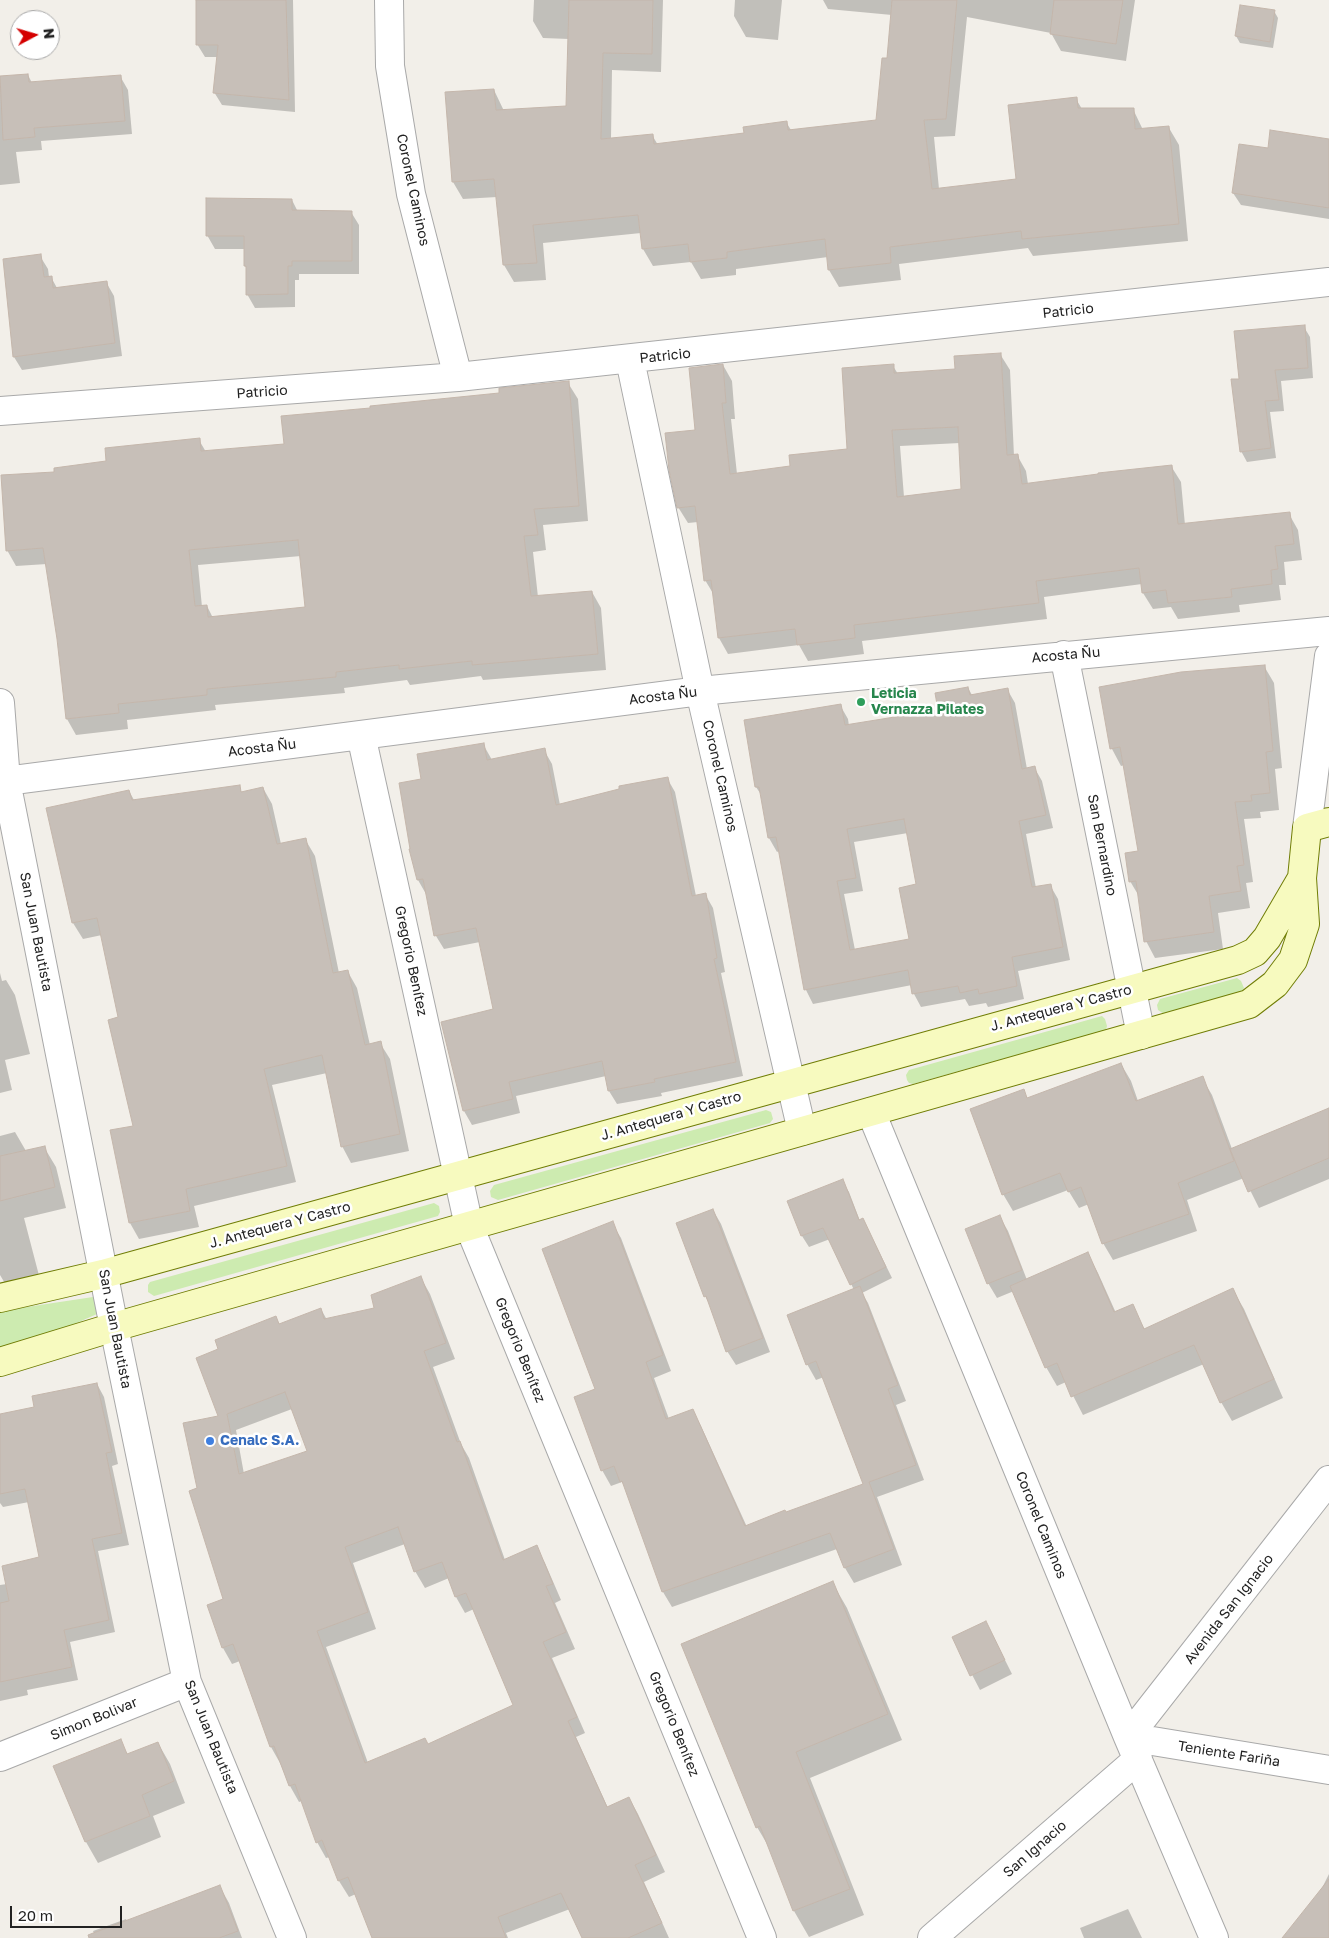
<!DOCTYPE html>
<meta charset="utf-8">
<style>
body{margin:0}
#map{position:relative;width:1329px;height:1938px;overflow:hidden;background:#f2efe9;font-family:"Golos Text",sans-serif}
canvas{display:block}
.north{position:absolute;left:10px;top:10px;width:50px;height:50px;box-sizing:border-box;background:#fff;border:1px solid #a7a7a7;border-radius:50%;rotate:84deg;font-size:14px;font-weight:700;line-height:20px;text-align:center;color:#222}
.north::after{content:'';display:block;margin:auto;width:18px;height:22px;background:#d40000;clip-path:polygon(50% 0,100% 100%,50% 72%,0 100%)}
.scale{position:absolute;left:10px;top:1906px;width:112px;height:22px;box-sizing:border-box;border:2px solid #222;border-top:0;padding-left:6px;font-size:15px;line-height:18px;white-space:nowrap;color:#222;-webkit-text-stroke:4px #fff;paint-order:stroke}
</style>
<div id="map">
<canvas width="1329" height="1938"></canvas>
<div class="north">N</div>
<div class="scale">20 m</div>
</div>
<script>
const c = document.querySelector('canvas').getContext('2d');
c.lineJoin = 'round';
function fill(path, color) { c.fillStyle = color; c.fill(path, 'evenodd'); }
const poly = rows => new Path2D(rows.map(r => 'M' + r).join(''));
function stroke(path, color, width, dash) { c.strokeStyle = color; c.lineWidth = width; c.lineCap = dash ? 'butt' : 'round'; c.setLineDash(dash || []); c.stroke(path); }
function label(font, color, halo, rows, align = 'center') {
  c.font = font + ' "Golos Text",sans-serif'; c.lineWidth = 5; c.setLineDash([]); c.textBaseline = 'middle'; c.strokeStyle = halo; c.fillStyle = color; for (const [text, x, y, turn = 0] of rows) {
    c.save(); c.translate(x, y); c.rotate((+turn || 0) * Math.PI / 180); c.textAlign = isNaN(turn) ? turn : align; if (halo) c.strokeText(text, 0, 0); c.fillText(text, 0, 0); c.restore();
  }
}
fill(poly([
 [1237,978,1241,981,1244,988,1241,993,1164,1014,1158,1010,1157,1005,1160,999],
 [1102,1016,1105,1019,1107,1026,1106,1030,913,1084,909,1083,907,1080,906,1075,909,1070],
 [766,1110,771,1112,773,1119,770,1123,498,1200,491,1197,490,1191,494,1185],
 [434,1203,439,1206,440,1212,438,1216,154,1296,148,1292,148,1285,150,1282],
 [93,1297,97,1297,97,1314,0,1357,0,1311]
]), '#cdebb0');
fill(poly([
 [197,0,293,0,295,112,222,105,214,92,218,57,205,57,197,44],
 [534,0,663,0,661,72,612,70,611,139,652,135,658,145,745,134,786,122,791,130,877,121,888,59,892,15,828,9,823,0,1135,0,1126,61,1061,51,1051,33,967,17,955,136,934,137,939,189,1017,180,1076,99,1082,109,1133,109,1143,130,1169,128,1179,145,1188,241,1033,256,1028,248,899,264,901,280,839,287,829,270,828,257,736,269,736,275,701,279,691,262,653,266,643,249,641,233,543,243,546,280,514,282,504,265,497,197,463,199,453,182,494,90,504,111,568,107,569,39,543,38,533,21],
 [735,0,782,0,778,40,746,37,734,16],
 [1274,11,1278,18,1273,48,1240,43,1236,36],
 [28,75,32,83,120,76,128,90,132,134,41,141,42,150,16,152,20,183,0,185,0,77],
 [1329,140,1329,219,1241,205,1233,193,1269,149],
 [292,200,298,212,351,212,359,225,359,274,299,274,299,280,295,280,295,307,255,308,247,294,248,271,245,266,245,249,215,249,207,235],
 [40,256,48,269,49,277,51,277,57,288,106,282,114,296,122,356,22,370,14,357,5,260],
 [1304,327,1310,337,1313,378,1281,381,1284,411,1270,412,1276,458,1247,462,1241,451,1240,380],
 [1000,354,1010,370,1014,456,1017,455,1026,471,1028,484,1171,466,1181,482,1185,525,1289,514,1298,530,1302,560,1284,562,1286,585,1279,585,1281,600,1239,605,1240,612,1178,619,1171,607,1153,609,1143,593,1142,584,1044,597,1047,619,862,641,864,654,808,661,799,645,728,654,719,638,714,595,705,580,698,522,688,523,678,507,697,431,723,365,732,381,735,419,731,419,737,474,792,467,848,450,893,366,898,374,956,370],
 [960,443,962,491,904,497,900,446],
 [568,383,578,399,588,521,543,525,546,550,533,552,538,597,592,592,601,608,606,670,483,680,481,676,410,685,407,680,344,688,345,693,215,705,216,710,127,720,128,729,76,735,67,719,58,638,47,564,16,566,7,550,56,474,199,440,206,452,285,446,501,394],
 [301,556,307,608,213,618,207,606,202,607,198,565],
 [1264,666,1274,683,1282,768,1275,769,1279,810,1260,812,1261,818,1244,819,1253,882,1246,883,1250,908,1218,913,1223,949,1155,958,1146,941,1140,898,1130,881,1140,852,1125,765,1121,766,1112,749,1100,688],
 [968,688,972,695,1007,689,1015,703,1027,769,1034,767,1042,781,1053,828,1026,834,1036,888,1050,885,1058,899,1070,960,1018,971,1024,999,988,1007,986,1003,969,1006,965,999,921,1007,914,994,912,985,813,1004,806,990,779,851,777,852,769,838,762,796,756,787,840,705,848,719,849,726,940,711],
 [908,833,918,885,911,940,855,950,844,894,863,891,854,842],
 [483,744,492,760,544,750,552,764,560,805,667,778,675,792,696,896,705,894,713,908,725,972,721,973,743,1076,661,1093,662,1096,617,1104,609,1091,606,1076,516,1096,520,1113,472,1125,464,1111,442,1023,495,1010,480,942,444,949,436,936,427,893,426,894,418,880,410,850,422,780],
 [239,787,242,793,263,788,272,804,281,844,305,839,315,856,339,973,348,972,357,988,370,1045,380,1043,390,1059,409,1151,351,1163,342,1146,327,1073,272,1085,296,1182,194,1206,199,1227,139,1239,130,1223,112,1131,135,1127,120,1018,102,935,83,939,73,923,48,809,129,791,134,800],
 [0,973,2,981,6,980,15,995,30,1054,5,1060,12,1090,0,1093],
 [1121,1064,1131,1081,1138,1101,1202,1078,1212,1095,1232,1149,1329,1109,1329,1179,1259,1208,1244,1178,1187,1200,1197,1231,1113,1260,1103,1243,1089,1204,1079,1208,1068,1190,1013,1211,1003,1194,1023,1091,1028,1099],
 [15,1132,26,1151,44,1147,56,1167,66,1208,24,1218,42,1287,12,1295,0,1275,0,1136],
 [842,1181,849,1192,860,1221,869,1231,892,1278,862,1293,868,1303,906,1401,896,1405,924,1480,877,1497,902,1565,854,1583,845,1568,837,1549,672,1607,663,1592,627,1491,622,1482,611,1486,602,1470,596,1390,612,1223,621,1238,671,1371,654,1378,669,1419,692,1410,701,1426,747,1527,865,1485,824,1377,816,1380,807,1364,854,1290,830,1239,809,1247,802,1236,789,1201],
 [713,1210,721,1224,770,1352,736,1365,727,1351,712,1309,705,1296],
 [1000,1217,1008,1231,1027,1280,1088,1254,1098,1273,1116,1313,1132,1306,1145,1330,1233,1290,1244,1309,1283,1398,1232,1421,1221,1402,1204,1364,1083,1415,1066,1382,1057,1386,1046,1367,1014,1291,997,1298,988,1283],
 [421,1278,430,1294,455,1359,433,1367,461,1444,469,1458,505,1560,536,1547,545,1563,561,1600,555,1603,575,1649,552,1658,585,1733,576,1737,608,1808,629,1798,638,1814,665,1872,644,1882,669,1938,584,1938,570,1909,506,1933,508,1938,373,1938,356,1894,349,1897,339,1881,330,1857,326,1858,317,1842,302,1801,299,1802,290,1786,280,1763,271,1747,240,1661,232,1664,223,1648,225,1600,198,1489,220,1417,220,1350,276,1318,280,1325,321,1309,327,1320,375,1309],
 [292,1409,309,1452,244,1474,236,1430],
 [405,1544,415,1571,425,1588,449,1578,456,1597,465,1613,474,1609,515,1706,428,1746,368,1763,326,1647,376,1629,353,1563],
 [97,1384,104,1397,118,1464,112,1466,129,1545,98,1551,115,1632,70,1642,78,1680,27,1690,28,1695,0,1701,0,1585,7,1584,40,1558,29,1502,3,1507,0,1503,0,1415,35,1408],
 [832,1582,847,1608,902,1740,810,1778,864,1915,809,1937,794,1911,770,1849,757,1827],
 [993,1636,1012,1674,980,1690,953,1638],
 [120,1740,128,1755,158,1743,170,1764,185,1803,153,1816,161,1837,98,1863,86,1842,55,1767],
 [1329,1874,1329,1938,1283,1938,1320,1892],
 [220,1887,229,1903,242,1938,96,1938,93,1931,126,1919,127,1922],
 [1128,1909,1142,1938,1084,1938,1080,1928]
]), '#0003');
const building = poly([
 [196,0,286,0,289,100,213,93,218,45,196,45,196,0],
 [569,0,653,0,652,54,603,53,601,139,653,134,654,144,744,133,743,127,787,121,788,130,876,120,882,58,887,58,892,0,957,0,946,119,924,120,932,189,1016,179,1008,105,1077,97,1078,108,1134,108,1135,129,1169,126,1179,224,1022,239,1021,231,890,247,891,263,828,270,825,239,727,252,727,258,690,262,688,244,642,249,638,215,533,225,537,263,503,265,494,179,452,182,445,92,494,89,496,110,566,106,569,0],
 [1054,0,1123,0,1116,44,1050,34,1054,0],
 [1240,5,1275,10,1270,42,1235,36,1240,5],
 [28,74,29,82,121,75,125,121,34,128,35,137,3,140,0,76,28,74],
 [1270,130,1329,139,1329,208,1232,193,1239,144,1268,148,1270,130],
 [206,198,292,199,292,210,352,211,352,261,292,261,292,266,288,266,288,294,246,295,246,266,244,266,244,236,206,236,206,198],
 [41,254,44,277,52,276,53,288,107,281,115,343,13,357,3,259,41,254],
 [1305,325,1308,368,1275,370,1279,400,1265,401,1271,448,1240,452,1231,379,1239,379,1234,331,1305,325],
 [1001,353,1007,455,1018,454,1022,484,1098,474,1098,473,1172,465,1178,524,1290,512,1294,544,1275,546,1278,569,1271,570,1272,584,1231,589,1232,597,1168,603,1166,590,1142,593,1139,568,1036,581,1039,603,854,625,855,638,797,645,795,629,718,638,711,580,704,581,695,506,677,508,669,470,665,433,695,430,689,368,723,364,726,403,722,403,730,474,790,466,789,455,847,449,842,368,894,364,894,373,955,369,954,356,1001,353],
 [958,427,961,489,897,497,892,430,958,427],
 [569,381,579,506,534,509,538,535,524,536,531,596,592,591,598,654,472,665,472,661,399,669,399,665,336,672,336,677,207,689,207,695,118,704,119,713,66,719,57,639,43,548,6,551,1,475,54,472,54,468,106,461,105,448,200,438,201,451,284,444,281,416,370,408,370,406,499,393,499,388,569,381],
 [298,540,305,607,208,617,207,605,195,606,189,550,298,540],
 [1265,665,1273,751,1266,752,1270,793,1251,795,1252,801,1235,802,1244,865,1237,866,1241,891,1209,896,1214,932,1144,942,1136,881,1129,882,1125,853,1138,851,1120,747,1110,749,1099,687,1181,672,1265,665],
 [968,687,970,695,1008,688,1022,769,1035,766,1046,815,1019,821,1032,887,1051,884,1063,947,1012,957,1017,986,979,994,978,989,960,993,958,986,912,994,908,970,804,990,776,837,768,838,759,787,755,787,744,720,841,704,845,725,938,710,935,693,968,687],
 [904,819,916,884,899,888,909,939,850,950,837,881,856,878,847,829,904,819],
 [484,743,487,760,545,748,556,805,619,789,619,786,668,777,692,896,706,893,717,958,714,959,736,1062,654,1079,655,1082,608,1091,602,1061,509,1082,513,1099,463,1111,441,1022,493,1009,476,928,434,936,423,879,417,880,409,849,410,849,399,783,421,779,417,754,484,743],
 [240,785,241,792,263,787,277,844,306,838,333,973,348,970,365,1045,381,1041,400,1134,341,1147,322,1055,264,1069,287,1166,186,1189,190,1211,129,1223,110,1130,133,1126,108,1020,118,1017,97,918,72,923,46,808,129,790,132,800,240,785],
 [1121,1063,1136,1101,1203,1076,1234,1161,1178,1183,1189,1214,1102,1244,1081,1187,1068,1192,1060,1173,1002,1195,970,1109,1024,1089,1027,1098,1121,1063],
 [1329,1108,1329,1158,1248,1192,1230,1149,1329,1108],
 [45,1146,55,1187,0,1201,0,1156,45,1146],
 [843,1179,859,1220,863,1218,886,1267,850,1285,823,1228,801,1236,787,1201,843,1179],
 [713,1209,763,1338,726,1352,706,1296,704,1297,676,1223,713,1209],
 [1000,1215,1022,1270,987,1284,965,1229,1000,1215],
 [613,1221,663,1355,646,1362,666,1419,693,1409,745,1526,785,1510,786,1512,863,1484,816,1361,806,1365,787,1315,860,1286,898,1385,888,1389,916,1465,869,1482,894,1549,844,1568,830,1533,662,1592,622,1481,620,1482,614,1466,601,1471,574,1397,595,1389,542,1249,613,1221],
 [1088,1252,1114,1312,1133,1304,1144,1329,1233,1288,1274,1379,1220,1403,1194,1345,1071,1397,1057,1363,1045,1368,1010,1286,1088,1252],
 [421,1276,446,1343,424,1351,457,1442,460,1441,503,1560,537,1545,553,1584,546,1586,566,1632,543,1642,577,1717,568,1721,607,1807,629,1797,656,1855,635,1865,662,1923,628,1938,582,1938,561,1893,498,1917,506,1938,372,1938,348,1877,338,1881,322,1840,316,1843,295,1784,289,1786,274,1746,270,1747,233,1644,222,1648,207,1605,223,1599,189,1491,197,1488,183,1423,218,1416,196,1358,218,1349,215,1340,276,1316,279,1324,321,1308,324,1319,374,1308,371,1295,421,1276],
 [285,1392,307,1451,239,1474,227,1414,285,1392],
 [398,1527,414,1572,442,1562,455,1597,466,1593,513,1705,428,1744,425,1738,365,1763,317,1631,368,1612,345,1547,398,1527],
 [97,1383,112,1452,106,1453,122,1533,92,1539,109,1620,64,1630,72,1667,0,1682,0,1603,9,1601,2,1566,39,1557,25,1489,0,1494,0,1414,34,1407,32,1396,97,1383],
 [833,1581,888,1714,796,1752,850,1889,793,1911,760,1826,756,1828,681,1644,833,1581],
 [986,1621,1005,1660,970,1676,952,1637,986,1621],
 [121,1739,127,1754,158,1742,174,1781,142,1795,150,1816,85,1842,53,1766,121,1739],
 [1329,1879,1329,1938,1282,1938,1329,1879],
 [220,1885,238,1931,219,1938,89,1938,88,1935,220,1885]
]);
fill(building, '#c7bfb8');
stroke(building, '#c4b6ab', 1);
const street = poly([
 [389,0,390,66,411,194,458,377],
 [630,360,700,691,802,1131],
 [0,411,458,377,1329,282],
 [1064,655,1141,1035],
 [0,703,6,781,114,1327,187,1682,292,1938],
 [361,735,469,1226,762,1938],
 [0,779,6,781,700,691,1329,631],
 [1307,828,1329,656],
 [871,1112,1128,1737,1214,1938],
 [1329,1480,1128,1737,1329,1770],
 [0,1757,187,1682],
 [932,1938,1138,1759]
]);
const secondary = poly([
 [0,1298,103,1274,1238,960,1255,952,1267,938,1302,878],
 [0,1362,114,1327,1249,1004,1275,984,1293,960,1305,924,1302,878,1307,828,1329,822]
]);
stroke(street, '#a9a9a9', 30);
stroke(secondary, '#707d05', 30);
stroke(street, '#fff', 28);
stroke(secondary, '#f7fabf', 28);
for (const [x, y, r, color] of [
 [861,702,5,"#2e9e5b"],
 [210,1441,5,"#3f7fe0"]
]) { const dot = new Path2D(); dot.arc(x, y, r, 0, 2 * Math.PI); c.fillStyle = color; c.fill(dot); stroke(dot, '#fff', 2); }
label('14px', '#222', '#fff', [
 ["Coronel Caminos",413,190,78],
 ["Patricio",1068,311,-6],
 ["Patricio",665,356,-6],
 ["Patricio",262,392,-4],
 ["Acosta Ñu",1066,655,-5],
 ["Acosta Ñu",663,696,-7],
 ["Acosta Ñu",262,748,-7],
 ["Coronel Caminos",720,776,77],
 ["San Bernardino",1102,845,79],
 ["San Juan Bautista",36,932,79],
 ["Gregorio Benítez",411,961,78],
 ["J. Antequera Y Castro",1061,1008,-15],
 ["J. Antequera Y Castro",671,1116,-16],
 ["J. Antequera Y Castro",280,1225,-15],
 ["San Juan Bautista",115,1329,79],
 ["Gregorio Benítez",520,1350,68],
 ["Coronel Caminos",1041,1525,68],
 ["Avenida San Ignacio",1229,1609,-52],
 ["Simon Bolivar",94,1719,-22],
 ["Gregorio Benítez",674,1724,68],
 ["San Juan Bautista",211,1737,68],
 ["Teniente Fariña",1229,1754,9],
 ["San Ignacio",1035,1849,-41]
]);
label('bold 14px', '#27864d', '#fff', [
 ["Leticia",871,694],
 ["Vernazza Pilates",871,710]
], 'left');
label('bold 14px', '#366cbe', '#fff', [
 ["Cenalc S.A.",220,1441]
], 'left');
</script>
